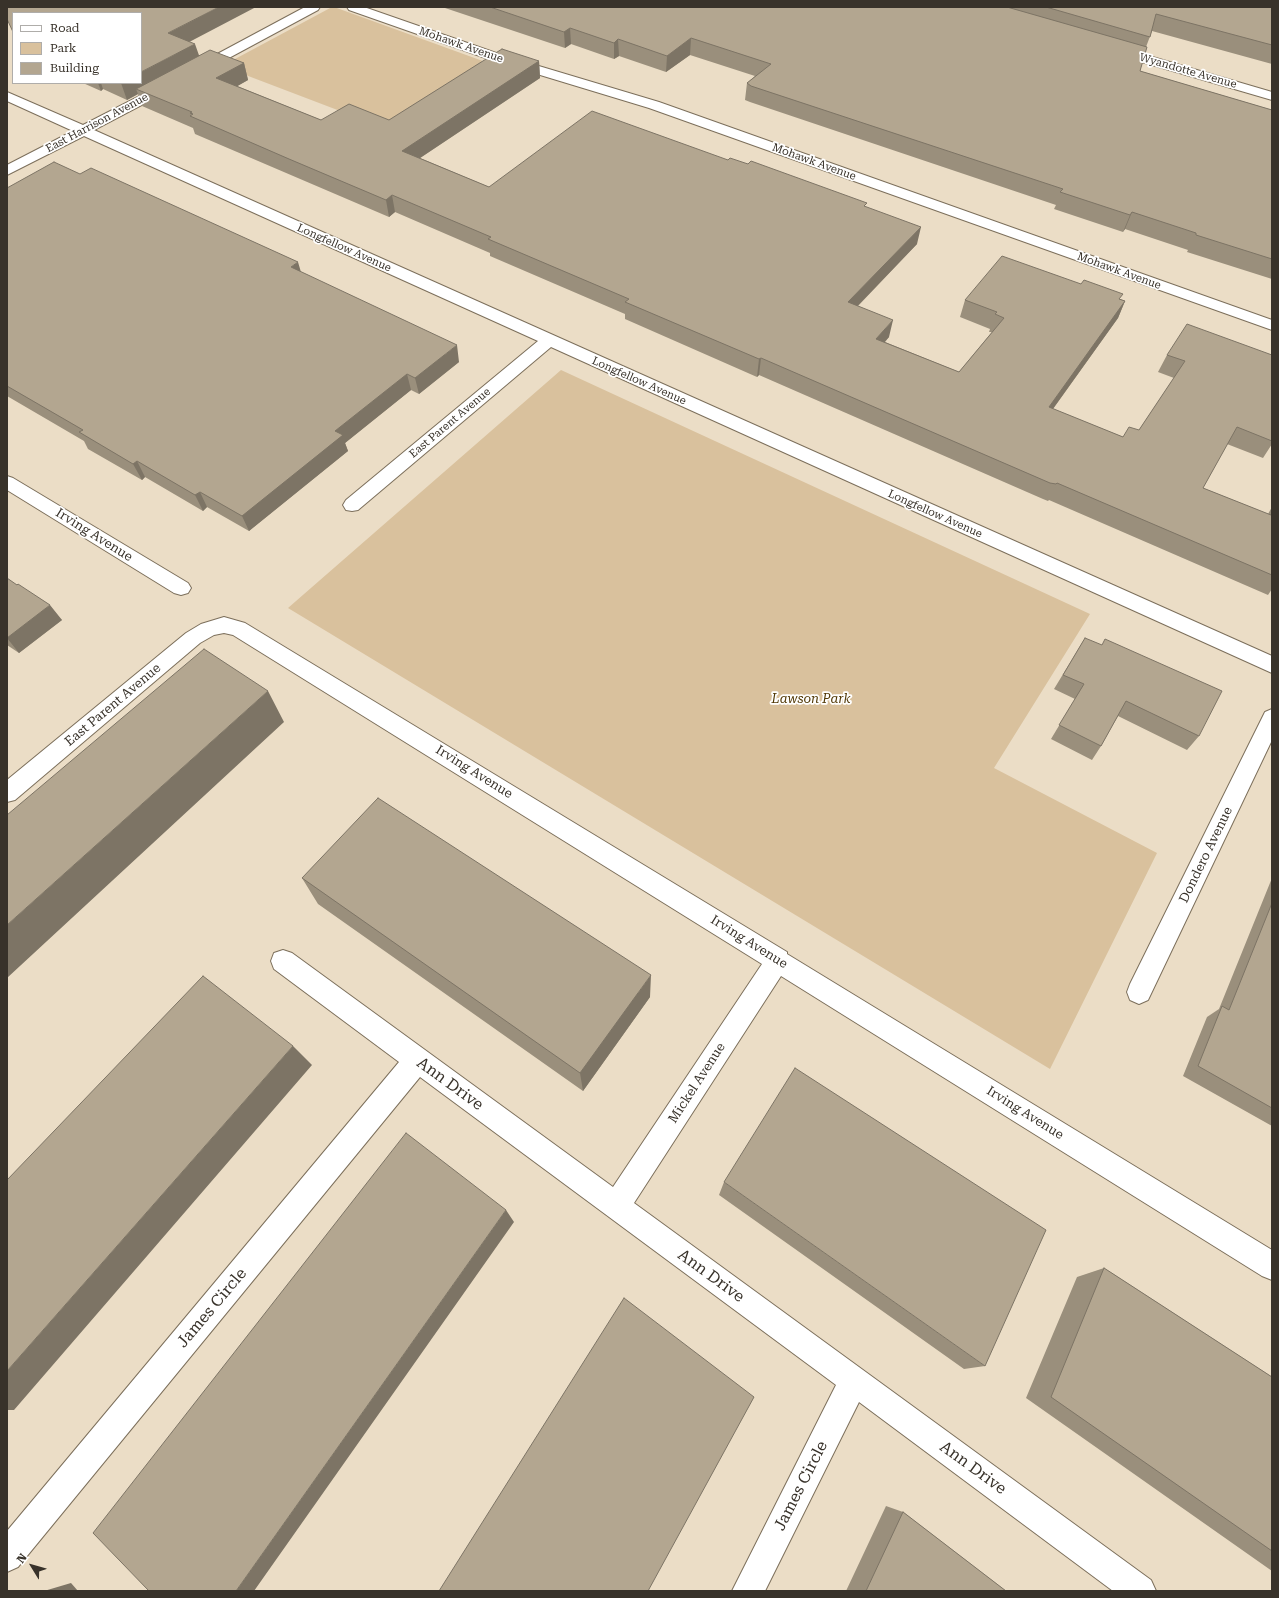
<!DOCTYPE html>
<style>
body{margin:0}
#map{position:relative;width:1279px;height:1598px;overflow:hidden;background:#ebddc6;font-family:"Roboto Serif",serif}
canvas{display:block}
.frame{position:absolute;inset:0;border:8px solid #38322a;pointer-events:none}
.legend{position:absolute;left:12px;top:12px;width:130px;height:72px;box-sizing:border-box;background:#fff;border:1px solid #afadaa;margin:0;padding:5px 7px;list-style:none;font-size:12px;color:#38322a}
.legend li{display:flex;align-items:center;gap:8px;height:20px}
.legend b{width:20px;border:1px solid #afadaa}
.north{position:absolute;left:12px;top:1546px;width:40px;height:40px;-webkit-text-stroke:3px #fff;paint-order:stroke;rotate:307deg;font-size:11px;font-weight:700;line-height:16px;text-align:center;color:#38322a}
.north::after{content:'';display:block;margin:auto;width:14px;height:18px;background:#38322a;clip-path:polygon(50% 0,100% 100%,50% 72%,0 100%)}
</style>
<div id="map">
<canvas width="1279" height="1598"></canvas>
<div class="frame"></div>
<ul class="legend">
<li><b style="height:5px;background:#fff"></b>Road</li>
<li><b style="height:11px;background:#d9c19d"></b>Park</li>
<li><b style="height:11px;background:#b3a690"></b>Building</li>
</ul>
<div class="north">N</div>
</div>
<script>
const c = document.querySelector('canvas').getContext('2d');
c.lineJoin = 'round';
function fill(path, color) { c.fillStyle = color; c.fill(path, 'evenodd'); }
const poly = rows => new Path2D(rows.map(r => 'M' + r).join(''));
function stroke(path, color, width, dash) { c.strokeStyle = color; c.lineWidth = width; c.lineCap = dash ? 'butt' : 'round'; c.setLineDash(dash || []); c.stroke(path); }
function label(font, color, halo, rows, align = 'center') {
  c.font = font + ' "Roboto Serif",serif'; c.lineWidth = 3.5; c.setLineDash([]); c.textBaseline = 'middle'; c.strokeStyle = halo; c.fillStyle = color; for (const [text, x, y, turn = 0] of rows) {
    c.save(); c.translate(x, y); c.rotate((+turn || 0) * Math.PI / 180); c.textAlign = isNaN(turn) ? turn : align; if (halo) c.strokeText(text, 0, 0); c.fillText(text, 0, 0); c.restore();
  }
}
fill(poly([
 [332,7,334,7,491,64,390,130,222,66],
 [561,370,1090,614,994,768,1157,853,1050,1069,288,608]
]), '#d9c19d');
const minor = poly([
 [305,7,320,7,318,10,201,73,193,73,191,70,193,67,305,7],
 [347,7,364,7,502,55,659,102,1272,320,1272,330,649,108,494,61,349,10,347,7],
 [1115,46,1272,92,1272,100,1111,53,1109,50,1111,47,1115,46],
 [167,82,172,83,173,86,172,89,94,130,1272,656,1272,673,551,347,358,510,352,511,346,510,343,505,346,500,538,341,84,136,7,175,7,165,73,131,7,101,7,92,83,125,167,82],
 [7,476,13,478,188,583,191,588,188,593,181,595,174,593,7,490,7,476],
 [224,617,245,623,787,952,787,954,1272,1250,1272,1280,1262,1276,781,976,634,1203,1151,1580,1156,1591,1113,1591,859,1402,765,1591,732,1591,836,1385,420,1077,18,1567,7,1572,7,1531,399,1062,274,969,271,961,274,953,283,950,292,953,613,1187,762,964,233,635,224,633,214,635,200,643,15,800,7,802,7,780,186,633,201,624,224,617],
 [1272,709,1272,740,1148,1000,1139,1004,1130,1000,1127,992,1130,984,1265,712,1272,709]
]);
stroke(minor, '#7c6f5b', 2);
fill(minor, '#fff');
fill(poly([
 [442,7,1272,7,1272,64,1152,31,1146,47,1140,71,1272,110,1272,279,1187,252,1188,250,1125,229,1123,232,1054,209,1056,205,750,102,745,100,747,83,755,76,690,55,666,72,619,56,614,59,571,44,565,48],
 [190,42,199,56,244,63,248,80,237,86,321,120,389,120,539,61,540,78,420,158,489,187,728,160,866,207,917,244,858,306,889,337,885,342,959,372,992,332,989,332,990,329,960,317,965,300,1120,299,1125,301,1118,318,1053,409,1123,437,1139,430,1174,378,1158,372,1167,355,1272,355,1272,444,1263,458,1227,444,1203,488,1268,514,1272,507,1272,589,1268,595,1049,500,1048,501,1043,499,759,375,757,377,625,319,625,314,490,256,490,253,395,212,389,217,195,134,193,128,142,106,138,94,127,100,103,89,101,91,83,83,141,83],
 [80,174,301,272,459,362,419,394,411,390,345,443,348,451,249,531,207,507,203,511,145,477,142,480,88,449,84,441,7,396,7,188],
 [7,578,62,620,19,653,7,645],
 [1085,638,1199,736,1187,750,1118,716,1101,746,1092,760,1051,739,1075,699,1054,689],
 [302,878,650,997,583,1091,318,904],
 [1272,878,1272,1126,1183,1076,1207,1017,1219,1009],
 [724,1182,985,1366,964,1369,719,1195],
 [1104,1268,1272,1377,1272,1571,1026,1398,1077,1277],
 [886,1506,903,1512,1006,1591,846,1591]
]), '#9a8f7c');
fill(poly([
 [219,7,256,7,174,50,168,33],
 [570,28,571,44,565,48,564,32],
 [691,38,690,55,666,72,667,56],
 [618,39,619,56,614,59,614,43],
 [195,44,201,61,136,89,138,94,127,100,121,83,141,83,141,72],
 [539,61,540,78,405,168,402,151],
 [244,63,248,80,222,95,216,78],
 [98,83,101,83,103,89,101,91],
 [392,195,395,212,389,217,386,200],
 [1132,212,1125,229,1123,232,1130,215],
 [921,227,917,244,845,319,848,302],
 [298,262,303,279,291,267],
 [1125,301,1118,318,1042,424,1049,407],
 [893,320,889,337,872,356,876,339],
 [457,345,459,362,419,394,415,378],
 [761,358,759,375,757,377,759,359],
 [407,374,411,390,345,443,348,451,249,531,242,516,335,431],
 [137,461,145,477,142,480,133,464],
 [200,492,207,507,203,511,195,495],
 [50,605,62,620,19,653,7,638],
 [268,691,284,722,7,978,7,925],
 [651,975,650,997,583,1091,580,1073],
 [293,1046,312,1065,14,1410,7,1410,7,1371],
 [506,1210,514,1222,254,1591,236,1591],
 [71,1583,78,1591,44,1591]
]), '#7d7465');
const building = poly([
 [7,7,219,7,168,33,195,44,141,72,141,13,13,13,13,32,7,19,7,7],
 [490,7,1007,7,1147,47,1140,71,1272,110,1272,259,1196,235,1196,233,1132,212,1130,215,1060,192,1063,189,751,86,747,83,771,64,691,38,667,56,618,39,614,43,570,28,564,32,490,7],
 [1046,7,1272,7,1272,45,1156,14,1150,37,1046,7],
 [502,49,539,61,402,151,489,187,592,111,728,160,730,158,748,164,751,161,867,203,864,206,921,227,848,302,893,320,876,339,959,372,1004,318,995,314,997,312,965,300,1002,256,1081,284,1084,280,1123,294,1119,299,1125,301,1049,407,1123,437,1129,427,1139,430,1185,361,1167,355,1187,324,1272,355,1272,441,1237,427,1203,488,1271,515,1272,513,1272,575,1057,483,1056,484,1050,483,761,358,759,359,625,302,629,299,488,239,491,237,392,195,386,200,289,159,190,116,193,114,190,113,192,112,136,89,210,50,244,63,216,78,321,120,349,104,389,120,502,49],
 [54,162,80,174,91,168,298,262,291,267,457,345,415,378,407,374,335,431,343,435,242,516,200,492,195,495,137,461,133,464,79,432,83,430,7,386,7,188,54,162],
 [7,578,17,585,18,584,50,605,7,638,7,578],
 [1085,638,1102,645,1105,639,1222,691,1199,736,1126,701,1101,746,1059,725,1084,684,1063,675,1085,638],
 [204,649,268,691,7,925,7,815,204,649],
 [378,798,651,975,580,1073,302,878,378,798],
 [1272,903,1272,1108,1198,1066,1222,1006,1229,1010,1272,903],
 [203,976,293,1046,7,1371,7,1180,203,976],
 [795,1068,1046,1230,985,1366,724,1182,795,1068],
 [406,1133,506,1210,236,1591,149,1591,93,1533,406,1133],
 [1104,1268,1272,1377,1272,1551,1051,1397,1104,1268],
 [624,1298,754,1397,648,1591,439,1591,624,1298],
 [903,1512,1006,1591,866,1591,903,1512]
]);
fill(building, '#b3a690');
stroke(building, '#7d7465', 1);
label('11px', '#38322a', '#fff', [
 ["Mohawk Avenue",461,45,19],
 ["Wyandotte Avenue",1188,71,16],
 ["East Harrison Avenue",97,123,-28],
 ["Mohawk Avenue",814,162,20],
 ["Longfellow Avenue",344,248,24],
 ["Mohawk Avenue",1119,271,20],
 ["Longfellow Avenue",639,381,24],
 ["East Parent Avenue",450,423,-40],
 ["Longfellow Avenue",935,514,24]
]);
label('13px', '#38322a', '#fff', [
 ["Irving Avenue",94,535,32],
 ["East Parent Avenue",113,705,-40],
 ["Irving Avenue",474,772,32],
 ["Dondero Avenue",1206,855,-64],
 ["Irving Avenue",749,942,32],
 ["Mickel Avenue",697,1083,-57],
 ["Irving Avenue",1025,1113,32]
]);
label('italic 13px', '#513805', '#fff', [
 ["Lawson Park",811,699]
]);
label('16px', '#38322a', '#fff', [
 ["Ann Drive",450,1084,36],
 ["Ann Drive",711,1276,36],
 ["James Circle",212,1308,-50],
 ["Ann Drive",973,1468,36],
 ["James Circle",801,1486,-63]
]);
</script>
